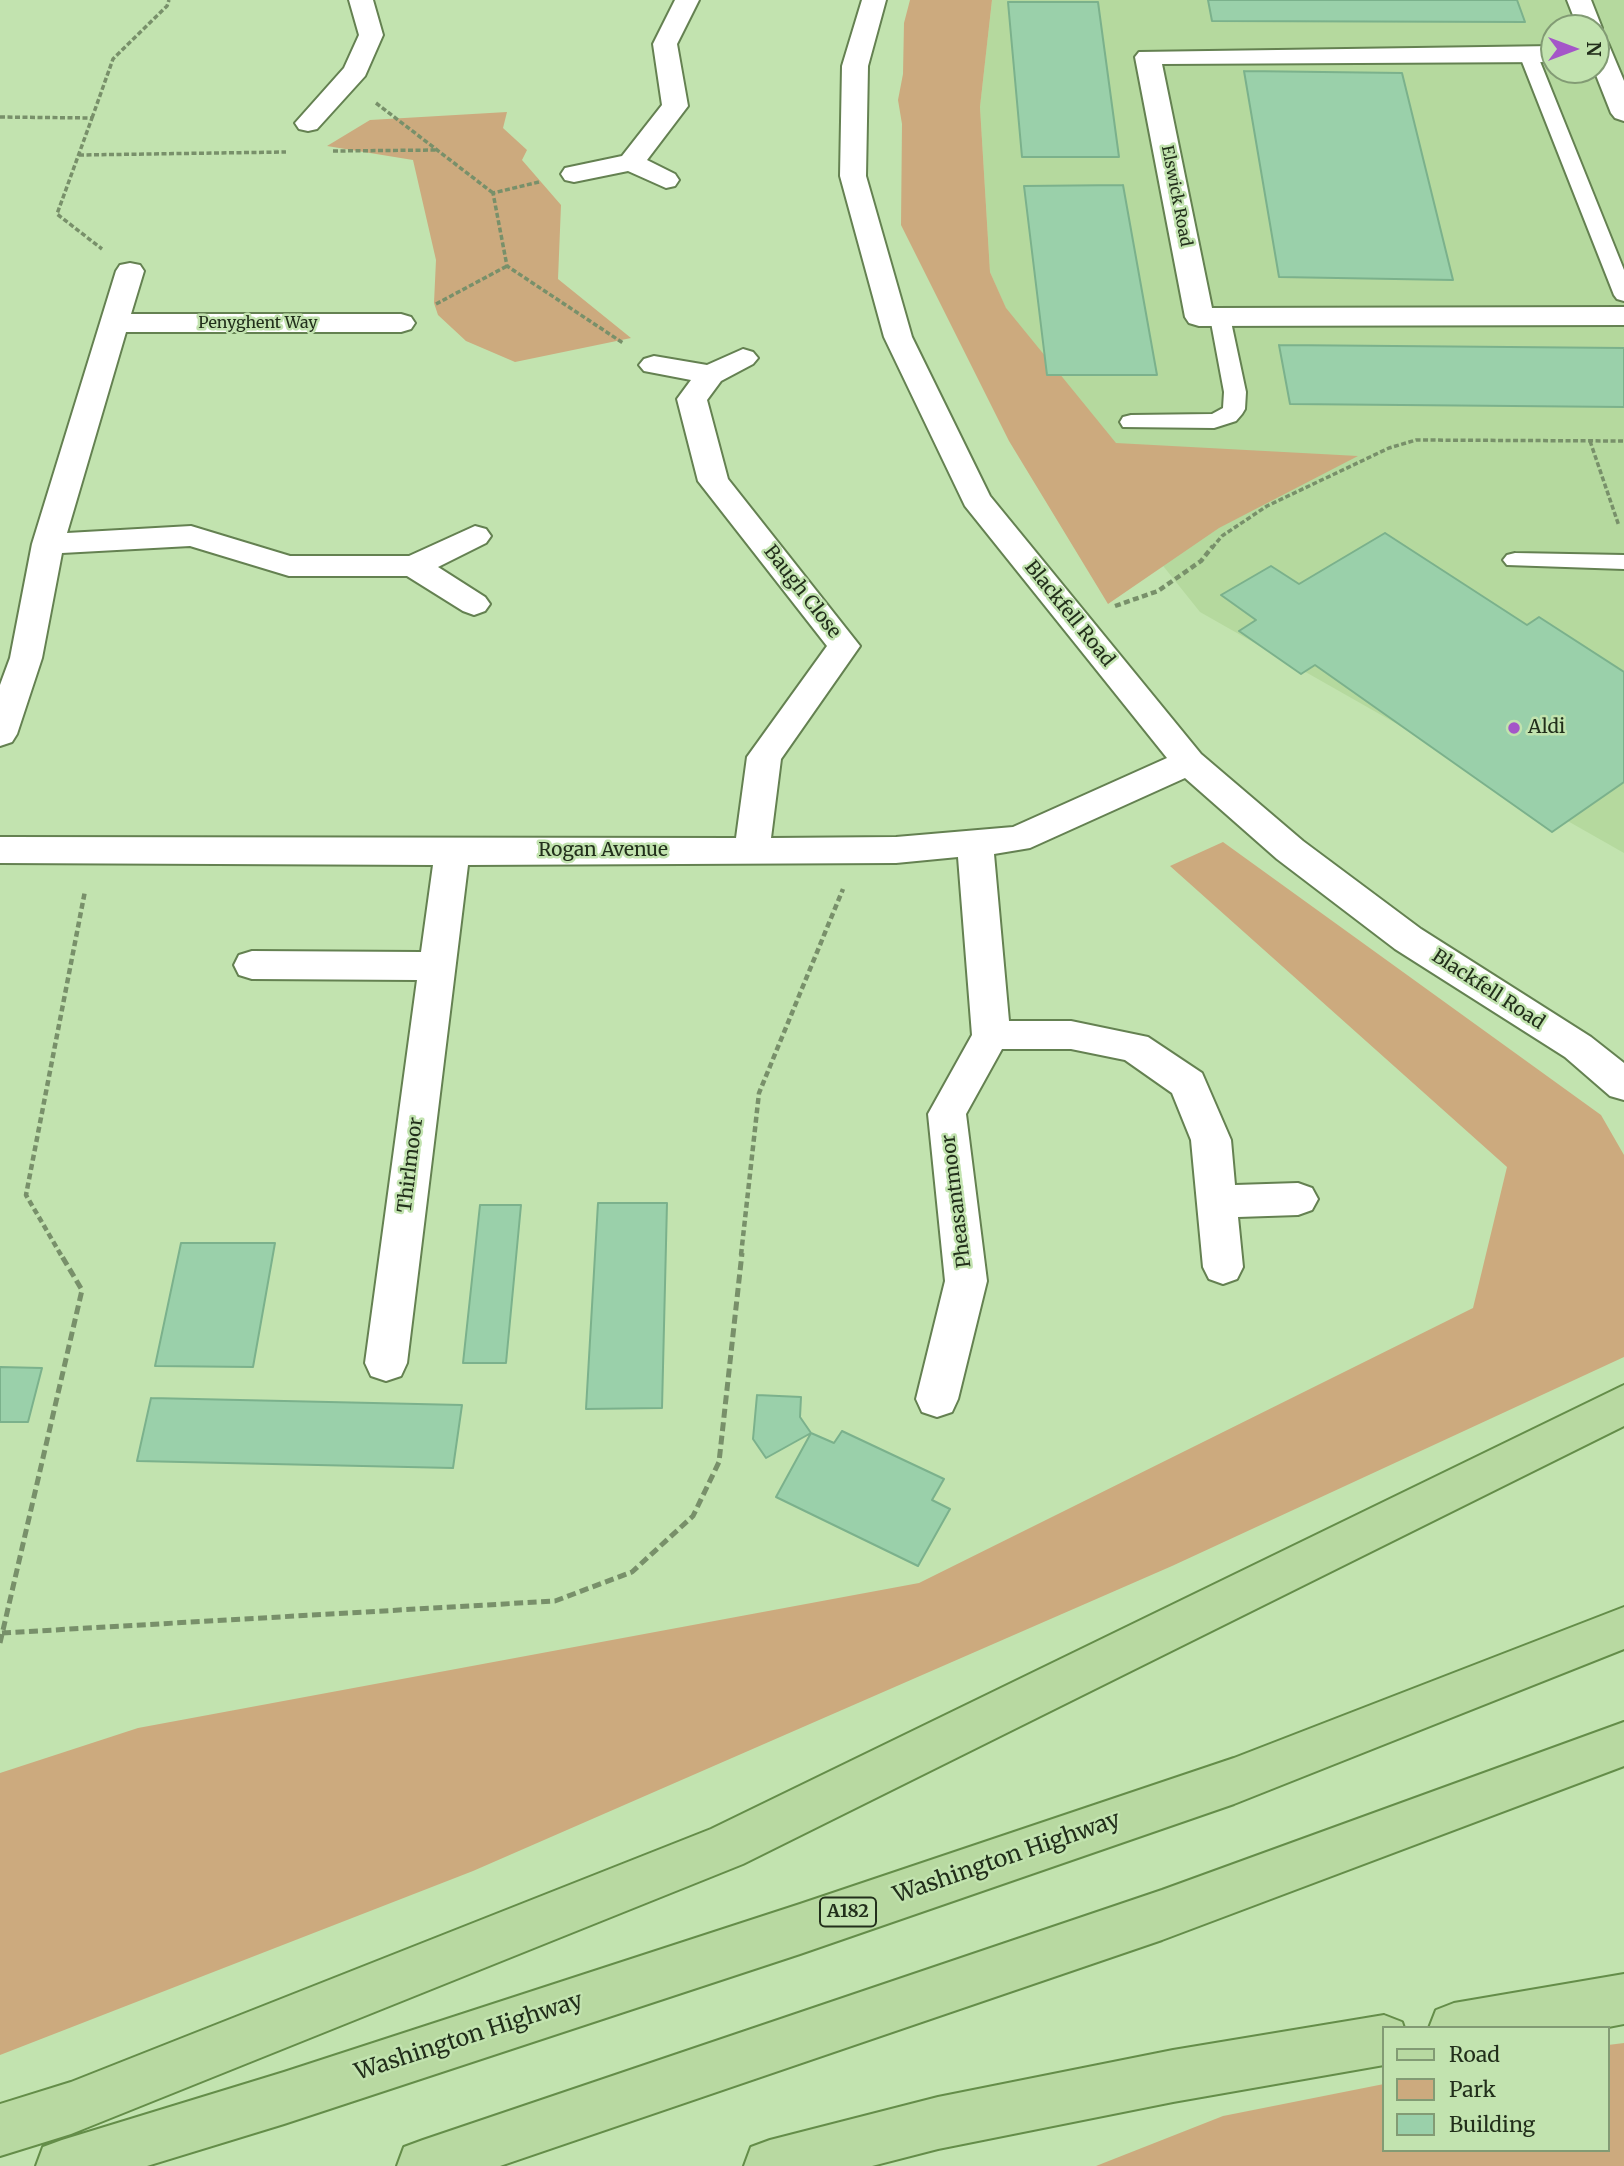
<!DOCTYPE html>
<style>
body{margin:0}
#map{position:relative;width:1624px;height:2166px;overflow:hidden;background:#c2e3af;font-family:Merriweather,serif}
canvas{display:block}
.legend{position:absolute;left:1382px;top:2026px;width:228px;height:126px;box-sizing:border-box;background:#c2e3af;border:2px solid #829b74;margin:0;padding:9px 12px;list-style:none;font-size:21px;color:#222f1b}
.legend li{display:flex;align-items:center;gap:14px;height:35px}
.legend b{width:35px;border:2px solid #829b74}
.north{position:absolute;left:1540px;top:14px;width:70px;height:70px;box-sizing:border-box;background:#c2e3af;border:2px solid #829b74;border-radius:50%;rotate:90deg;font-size:19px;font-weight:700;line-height:28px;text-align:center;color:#222f1b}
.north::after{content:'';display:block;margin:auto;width:24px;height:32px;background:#a456c8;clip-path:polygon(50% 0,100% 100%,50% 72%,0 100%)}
</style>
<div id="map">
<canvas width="1624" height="2166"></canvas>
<ul class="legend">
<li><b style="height:9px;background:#b8d9a1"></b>Road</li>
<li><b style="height:19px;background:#ccaa7e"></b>Park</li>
<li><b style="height:19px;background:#9ad0aa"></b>Building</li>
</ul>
<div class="north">N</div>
</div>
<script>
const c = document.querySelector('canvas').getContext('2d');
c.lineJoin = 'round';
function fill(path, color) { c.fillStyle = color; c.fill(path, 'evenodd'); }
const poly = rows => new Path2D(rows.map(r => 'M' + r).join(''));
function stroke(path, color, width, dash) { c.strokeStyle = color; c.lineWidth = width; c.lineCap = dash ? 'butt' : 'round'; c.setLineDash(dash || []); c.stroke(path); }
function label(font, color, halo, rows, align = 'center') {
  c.font = font + ' Merriweather,serif'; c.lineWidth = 5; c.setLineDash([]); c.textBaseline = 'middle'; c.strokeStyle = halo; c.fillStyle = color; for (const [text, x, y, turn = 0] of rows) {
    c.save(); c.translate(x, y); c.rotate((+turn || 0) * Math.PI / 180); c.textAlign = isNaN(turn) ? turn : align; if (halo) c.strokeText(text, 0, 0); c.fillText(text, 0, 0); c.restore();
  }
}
fill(poly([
 [992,0,1624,0,1624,853,1200,612,1064,442,990,272,980,107],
 [1554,28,1596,28,1596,70,1554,70]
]), '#b5d99e');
fill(poly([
 [910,0,992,0,980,107,990,272,1006,308,1116,443,1358,456,1219,528,1108,604,1009,441,901,225,902,124,898,100,903,74,904,23],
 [507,112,503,128,527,150,522,160,561,205,558,279,631,338,515,362,466,341,438,315,434,303,436,260,413,160,327,146,370,120],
 [1223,842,1601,1115,1624,1155,1624,1357,1172,1566,473,1871,0,2055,0,1773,138,1728,919,1583,1473,1308,1507,1167,1170,866],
 [1624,2043,1624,2166,1096,2166,1223,2116,1384,2084,1384,2150,1608,2150,1608,2045]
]), '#ccaa7e');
const building = poly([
 [1208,0,1517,0,1525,22,1212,21,1208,0],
 [1008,2,1098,2,1119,157,1022,157,1008,2],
 [1244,71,1402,73,1453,280,1279,277,1244,71],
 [1123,185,1157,375,1047,375,1024,186,1123,185],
 [1279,345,1624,348,1624,407,1290,404,1279,345],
 [1385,533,1527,625,1539,617,1624,672,1624,782,1552,832,1315,665,1301,674,1239,631,1256,620,1221,595,1271,566,1299,584,1385,533],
 [598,1203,667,1203,662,1408,586,1409,598,1203],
 [480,1205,521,1205,506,1363,463,1363,480,1205],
 [181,1243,275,1243,253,1367,155,1366,181,1243],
 [0,1367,42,1368,28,1422,0,1422,0,1367],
 [757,1395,801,1397,800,1417,811,1433,766,1458,753,1439,757,1395],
 [151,1398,462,1405,453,1468,137,1461,151,1398],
 [842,1431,944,1479,932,1500,950,1509,918,1566,776,1497,811,1433,834,1443,842,1431]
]);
fill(building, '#9ad0aa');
stroke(building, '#7bb18c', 2);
const service = poly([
 [1528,49,1537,54,1624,270,1624,301,1617,299,1614,295,1519,54,1528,49],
 [1220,311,1227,313,1230,317,1246,392,1245,409,1242,414,1236,421,1214,428,1123,427,1120,422,1123,417,1131,415,1212,414,1223,408,1224,392,1210,317,1213,313,1220,311],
 [1515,553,1624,555,1624,569,1507,565,1503,560,1507,555,1515,553]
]);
const minor = poly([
 [349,0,373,0,383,35,365,76,317,129,308,131,299,129,295,123,344,68,359,35,349,0],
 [675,0,699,0,677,44,688,106,647,160,675,174,679,180,675,186,666,188,628,171,574,182,565,180,561,174,565,168,622,156,662,105,653,44,675,0],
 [862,0,886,0,868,66,866,176,912,337,990,496,1201,754,1303,841,1421,929,1591,1037,1624,1063,1624,1100,1610,1096,1565,1057,1395,949,1277,859,1185,778,1030,848,994,854,1009,1021,1071,1021,1148,1037,1202,1073,1231,1140,1235,1185,1298,1183,1312,1188,1318,1199,1312,1210,1298,1215,1238,1217,1243,1267,1237,1279,1223,1284,1209,1279,1203,1267,1191,1140,1172,1093,1125,1060,1071,1049,1002,1049,966,1114,987,1281,958,1399,952,1412,937,1417,922,1412,916,1399,945,1281,928,1114,972,1035,958,857,896,863,468,865,407,1363,401,1376,386,1381,371,1376,365,1363,417,980,252,979,239,975,234,965,239,955,252,951,421,952,433,865,0,863,0,837,736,838,747,757,827,646,698,481,677,399,691,380,644,371,639,365,644,359,654,356,707,365,743,349,753,352,758,358,753,364,721,381,707,400,728,479,860,646,781,759,771,838,896,837,1013,827,1167,758,965,506,884,337,840,176,842,66,862,0],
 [1567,0,1591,0,1602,28,1599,33,1596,34,1596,28,1578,28,1567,0],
 [1596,36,1605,38,1608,43,1624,81,1624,121,1615,118,1611,113,1594,70,1596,36],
 [1554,46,1554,62,1162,64,1212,308,1624,307,1624,325,1199,326,1189,323,1185,317,1135,57,1139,52,1554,46],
 [130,263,140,265,144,271,131,314,401,314,411,317,415,323,411,329,401,332,126,332,67,533,191,526,290,556,409,556,475,526,486,529,491,536,486,543,438,567,485,597,490,604,485,611,474,615,463,611,407,576,289,576,190,546,62,553,42,658,17,734,12,742,0,746,0,685,10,658,32,544,116,271,120,265,130,263]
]);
const primary = poly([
 [1624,1385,1624,1426,743,1864,71,2134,0,2156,0,2104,71,2082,711,1829,1624,1385],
 [1624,1607,1624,1649,1234,1804,800,1954,284,2124,147,2166,36,2166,43,2147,62,2140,284,2072,800,1904,1234,1758,1624,1607],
 [1624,1722,1624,1766,1162,1940,500,2166,397,2166,404,2147,423,2140,1162,1890,1624,1722],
 [1624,1974,1624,2024,1603,2028,1429,2028,1436,2010,1454,2003,1624,1974],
 [1384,2015,1402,2022,1404,2028,1384,2028,1384,2065,1173,2102,938,2149,872,2166,744,2166,751,2147,770,2140,938,2097,1173,2050,1384,2015]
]);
stroke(service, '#648151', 4);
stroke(minor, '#648151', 4);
stroke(primary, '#648d49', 4);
stroke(poly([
 [376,103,493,193],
 [0,117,92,118,57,214,102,249],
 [92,118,113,59,167,6,169,0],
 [333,151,437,150],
 [79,155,286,152],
 [539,182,493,193,507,266,623,343],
 [436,304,507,266],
 [1590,441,1619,526],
 [1212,548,1222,536,1267,506,1389,448,1416,440,1624,441]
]), '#78906a', 3.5, [5, 2.5]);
stroke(poly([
 [1115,606,1158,591,1201,561,1213,546],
 [61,1255,26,1195,85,891],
 [741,1255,759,1093,843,889]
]), '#78906a', 4.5, [6, 3.5]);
stroke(poly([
 [2,1633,555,1601,632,1572,693,1516,719,1462,742,1253],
 [0,1643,82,1290,60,1253]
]), '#78906a', 5, [9, 4.5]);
fill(service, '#fff');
fill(minor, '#fff');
fill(primary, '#b8d9a1');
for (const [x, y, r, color] of [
 [1514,728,7,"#a456c8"]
]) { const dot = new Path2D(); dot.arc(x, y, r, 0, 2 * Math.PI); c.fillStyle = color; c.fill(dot); stroke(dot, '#c2e3af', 2.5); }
label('16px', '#222f1b', '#c2e3af', [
 ["Elswick Road",1176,196,79],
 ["Penyghent Way",258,323]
]);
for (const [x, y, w] of [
 [848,1912,56]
]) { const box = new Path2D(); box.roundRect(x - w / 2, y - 14.5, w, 29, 5); c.fillStyle = '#c2e3af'; c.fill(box); stroke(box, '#222f1b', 2); }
label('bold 18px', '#222f1b', null, [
 ["A182",848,1912]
]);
label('19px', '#222f1b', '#c2e3af', [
 ["Baugh Close",802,592,52],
 ["Blackfell Road",1069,614,51],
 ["Rogan Avenue",603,851],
 ["Blackfell Road",1488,990,33],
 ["Thirlmoor",411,1165,-83],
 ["Pheasantmoor",957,1201,-97]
]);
label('19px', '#222f1b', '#c2e3af', [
 ["Aldi",1528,728]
], 'left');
label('23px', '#222f1b', '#c2e3af', [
 ["Washington Highway",1007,1858,-19],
 ["Washington Highway",469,2037,-18]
]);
</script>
